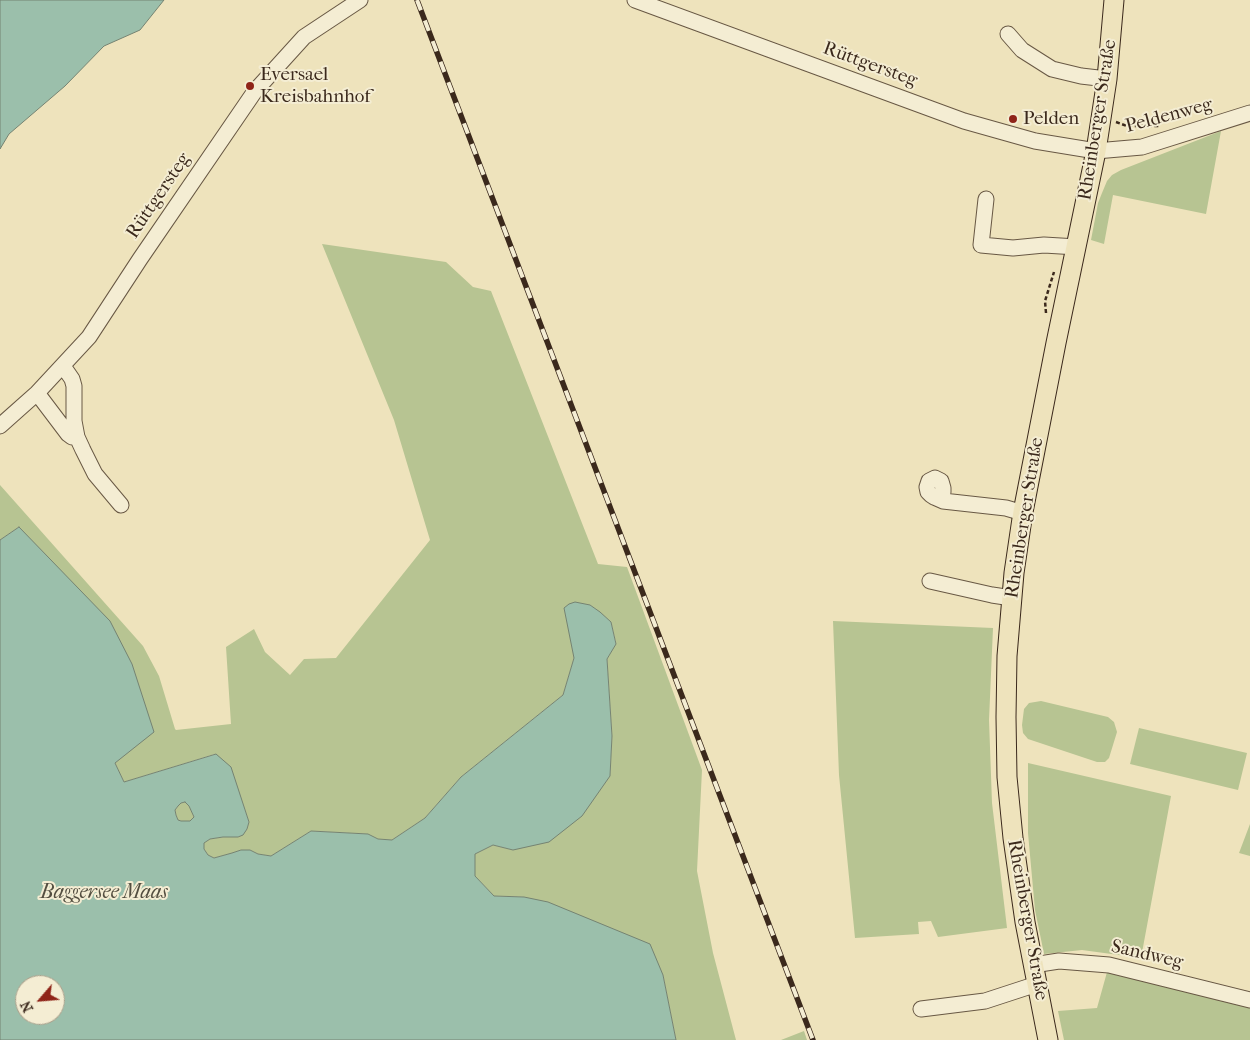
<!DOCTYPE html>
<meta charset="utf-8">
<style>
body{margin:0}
#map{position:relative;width:1250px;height:1040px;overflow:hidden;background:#eee3bc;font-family:"IM FELL French Canon",serif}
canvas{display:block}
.north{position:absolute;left:15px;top:975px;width:50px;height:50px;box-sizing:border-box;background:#f4edd3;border:1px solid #aa9f8a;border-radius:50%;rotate:243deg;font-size:14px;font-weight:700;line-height:20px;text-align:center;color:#3b291c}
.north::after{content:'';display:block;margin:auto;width:18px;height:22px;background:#8f2418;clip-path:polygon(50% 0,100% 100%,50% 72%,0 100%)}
</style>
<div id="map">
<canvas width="1250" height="1040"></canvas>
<div class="north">N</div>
</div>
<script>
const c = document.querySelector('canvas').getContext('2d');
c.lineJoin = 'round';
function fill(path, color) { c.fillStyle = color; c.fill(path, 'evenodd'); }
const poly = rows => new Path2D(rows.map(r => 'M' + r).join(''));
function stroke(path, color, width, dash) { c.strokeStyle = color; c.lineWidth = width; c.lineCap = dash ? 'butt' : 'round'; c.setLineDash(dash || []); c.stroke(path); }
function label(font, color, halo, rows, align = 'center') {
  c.font = font + ' "IM FELL French Canon",serif'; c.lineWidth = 4; c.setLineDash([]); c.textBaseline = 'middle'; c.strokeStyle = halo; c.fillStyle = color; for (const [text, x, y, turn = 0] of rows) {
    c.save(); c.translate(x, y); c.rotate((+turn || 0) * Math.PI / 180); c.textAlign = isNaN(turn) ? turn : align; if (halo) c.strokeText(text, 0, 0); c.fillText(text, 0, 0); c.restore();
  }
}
fill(poly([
 [1221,131,1206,214,1113,195,1104,244,1091,240,1098,203,1102,193,1107,181,1112,175,1121,170],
 [322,244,446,262,473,287,491,291,598,564,627,567,702,770,697,871,713,953,736,1040,676,1040,663,975,524,897,494,896,475,876,475,854,493,845,513,850,610,776,612,736,607,659,616,643,611,622,590,605,563,695,461,777,425,818,392,840,378,839,367,834,311,831,271,856,258,854,250,850,241,850,233,853,214,858,208,855,204,849,203,843,210,839,223,837,239,837,247,829,249,822,241,799,215,754,124,782,115,763,19,527,0,540,0,485,143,646,159,676,175,729,176,730,231,724,226,647,254,629,265,652,290,675,304,659,336,658,430,540,394,420],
 [833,621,993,628,989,720,992,803,1007,928,938,937,931,921,918,922,919,934,855,938,839,775],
 [1041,701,1108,717,1114,722,1117,732,1109,758,1105,762,1097,762,1028,739,1023,733,1022,725,1024,709,1029,703],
 [1139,728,1247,753,1238,790,1130,764],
 [1028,763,1171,796,1141,958,1082,950,1044,954,1035,910,1028,833],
 [185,802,189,805,194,817,190,821,181,821,178,820,176,815,175,810,178,806,181,803],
 [1250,824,1250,856,1239,853],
 [1109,965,1250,1006,1250,1040,1064,1040,1058,1011,1097,1008],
 [804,1031,807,1040,781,1040]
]), '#b7c492');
const water = poly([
 [0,0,164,0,140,30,104,46,65,86,9,134,0,149,0,0],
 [19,527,110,621,132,664,154,732,115,763,124,782,216,754,231,767,249,822,247,829,243,835,238,837,223,837,210,839,204,843,204,849,208,855,214,858,232,853,241,850,250,850,258,854,271,856,311,831,368,834,378,839,392,840,425,818,461,777,563,695,574,658,564,608,569,604,575,602,590,605,600,612,611,622,616,644,607,659,612,736,610,776,582,816,549,842,513,850,493,845,475,854,475,876,494,896,524,897,548,902,650,944,663,975,676,1040,0,1040,0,540,19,527],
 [185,802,189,806,194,817,190,821,181,821,178,820,176,815,175,810,178,806,181,803,185,802],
 [25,985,55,985,55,1015,25,1015,25,985]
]);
fill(water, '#9bbfab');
stroke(water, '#758372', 1);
const minor = poly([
 [635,0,964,121,1035,141,1096,151,1142,147,1250,113],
 [1008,34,1022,50,1052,69,1081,76,1107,79],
 [986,199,981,245,1013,248,1044,245,1077,247],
 [63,366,72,379,74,386,74,421,77,437,83,450,95,474,121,505],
 [37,393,68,434,72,437,77,437],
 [0,426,37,393,89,337,140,259,255,91,304,37,360,0],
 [934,497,939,495,943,492,943,488,941,481,935,478,929,481,927,487,928,492,931,495,934,497,943,501,1006,508,1023,513],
 [930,581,992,595,1012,598],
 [1033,965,1059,961,1109,965,1250,1000],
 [921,1009,985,1001,1037,984]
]);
const major = poly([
 [1048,1040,1025,922,1013,838,1007,777,1006,717,1007,656,1014,573,1023,512,1056,343,1096,151,1107,79,1114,0]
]);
stroke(minor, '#685844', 17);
stroke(major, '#3b291c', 21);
stroke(poly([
 [1116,122,1127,126,1160,126],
 [1046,313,1045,301,1054,272]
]), '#3b291c', 2.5, [4, 2.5]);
stroke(minor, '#f4edd3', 15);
stroke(major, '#eee3bc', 19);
const rail = poly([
 [417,0,813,1040]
]);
stroke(rail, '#3b291c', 5.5);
stroke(rail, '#f4edd3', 4, [11]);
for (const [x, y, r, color] of [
 [250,86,5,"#8f2418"],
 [1013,119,5,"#8f2418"]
]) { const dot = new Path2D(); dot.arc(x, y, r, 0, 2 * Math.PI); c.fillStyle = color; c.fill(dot); stroke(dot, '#f4edd3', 2); }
label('19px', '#3b291c', '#f4edd3', [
 ["Rüttgersteg",870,65,20],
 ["Peldenweg",1169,116,-15],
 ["Rheinberger Straße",1098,120,-81],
 ["Rüttgersteg",159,196,-56],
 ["Rheinberger Straße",1025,518,-81],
 ["Rheinberger Straße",1027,920,80],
 ["Sandweg",1147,955,13]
]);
label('19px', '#3b291c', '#f4edd3', [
 ["Eversael",260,75],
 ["Kreisbahnhof",260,97],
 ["Pelden",1023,119]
], 'left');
label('italic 20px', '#534e40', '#f4edd3', [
 ["Baggersee Maas",104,893]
]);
</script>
